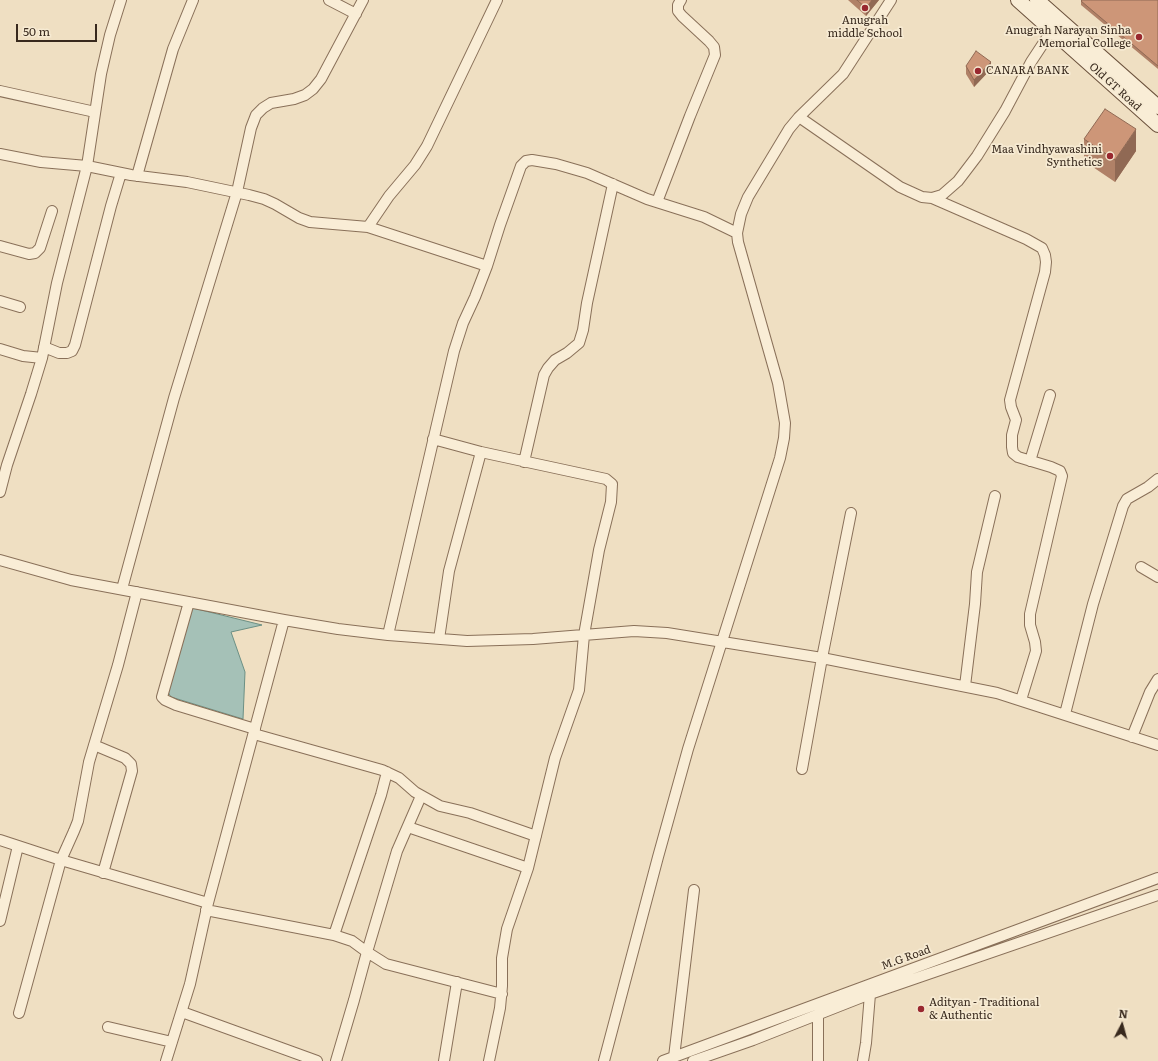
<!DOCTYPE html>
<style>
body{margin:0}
#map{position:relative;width:1158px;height:1061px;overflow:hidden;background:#efdfc2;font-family:Literata,serif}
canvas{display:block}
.north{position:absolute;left:1102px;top:1005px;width:40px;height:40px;-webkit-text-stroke:3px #f6ead2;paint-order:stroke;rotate:6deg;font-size:11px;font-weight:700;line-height:16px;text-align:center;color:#38291d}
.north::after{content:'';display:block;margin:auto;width:14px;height:18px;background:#38291d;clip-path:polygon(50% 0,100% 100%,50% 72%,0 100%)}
.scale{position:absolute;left:16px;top:24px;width:81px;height:18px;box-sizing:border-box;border:2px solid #38291d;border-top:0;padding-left:5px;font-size:12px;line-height:14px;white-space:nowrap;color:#38291d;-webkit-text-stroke:3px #f6ead2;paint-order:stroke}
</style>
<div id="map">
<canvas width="1158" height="1061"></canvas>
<div class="north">N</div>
<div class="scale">50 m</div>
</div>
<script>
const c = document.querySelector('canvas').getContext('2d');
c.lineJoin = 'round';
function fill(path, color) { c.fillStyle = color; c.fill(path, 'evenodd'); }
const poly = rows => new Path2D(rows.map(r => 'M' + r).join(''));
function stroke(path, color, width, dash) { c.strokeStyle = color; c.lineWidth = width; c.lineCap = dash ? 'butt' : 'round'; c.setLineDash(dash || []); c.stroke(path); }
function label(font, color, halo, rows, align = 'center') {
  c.font = font + ' Literata,serif'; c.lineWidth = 3.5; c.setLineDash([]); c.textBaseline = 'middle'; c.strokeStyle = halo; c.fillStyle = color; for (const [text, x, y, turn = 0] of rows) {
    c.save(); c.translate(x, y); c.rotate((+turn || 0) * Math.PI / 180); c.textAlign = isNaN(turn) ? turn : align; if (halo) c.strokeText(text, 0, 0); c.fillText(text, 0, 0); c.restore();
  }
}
const water = poly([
 [193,608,262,625,231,632,245,672,243,719,171,697,166,689,189,611,193,608]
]);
fill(water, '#a5c1b7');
stroke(water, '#6b8f84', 1);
const minor = poly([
 [329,0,356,14],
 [0,91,95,112],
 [799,117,900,187,922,197,932,198,942,195,958,181,977,156,1005,111,1031,62,1052,30],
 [0,154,41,162,87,166,131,175,187,182,249,195,264,199,275,204,299,218,310,222,368,227,487,266],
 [137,176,173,49,193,0],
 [932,198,1026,239,1042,248,1045,255,1046,262,1045,272,1010,400,1011,407,1016,420,1012,435,1012,447,1013,453,1018,457,1051,467,1060,471,1062,476,1030,614,1030,625,1035,642,1036,651,1021,700],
 [657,202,690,116,715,55,714,47,709,41,682,16,678,11,678,5,681,0],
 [368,227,389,196,415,165,427,146,497,0],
 [0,246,29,254,35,253,40,248,52,211],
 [0,301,20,307],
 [44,347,59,353,67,353,72,351,75,345,111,206,121,173],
 [0,349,23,356,42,358],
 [433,439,481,452,606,479,612,484,611,502,599,550,584,635,579,690,555,758,528,868,507,929,502,958,502,986,500,1008,489,1061],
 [1030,461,1050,395],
 [524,462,544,375,548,368,555,360,567,353,579,343,583,330,587,303,613,184],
 [0,492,7,465,31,394,42,358,57,283,87,166,101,74,110,35,121,0],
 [0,560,71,580,284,620,338,629,388,635,467,641,533,639,634,631,667,633,822,658,997,693,1158,745],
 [1141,567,1158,577],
 [122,589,174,398,237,192,251,128,256,115,263,108,271,103,294,99,305,95,313,89,321,79,363,0],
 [189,602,162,697,165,700,176,705,255,729],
 [388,635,454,351,463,323,475,297,487,266,500,225,521,166,526,161,532,160,556,164,587,173,647,199,704,217,737,233],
 [439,639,449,571,481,452],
 [965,686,975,604,977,572,995,496],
 [1065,714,1093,604,1123,506,1127,499,1148,487,1158,479],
 [254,734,382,770,399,778,415,792,440,806,470,813,536,836],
 [1132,737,1150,692,1158,679],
 [94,745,125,758,131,764,132,771,103,873],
 [802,769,822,658,851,513],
 [408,827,528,868],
 [0,840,61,860,208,903],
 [206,910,334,935,352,941,367,952,386,964,502,994],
 [0,921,18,846],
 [334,935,381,795,387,772],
 [182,1012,317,1061],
 [19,1013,61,860,74,831,78,821,89,762,118,665,137,592],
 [818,1014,818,1061],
 [108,1027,172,1042],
 [674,1057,694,890],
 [166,1061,190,984,208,903,284,620],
 [336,1061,354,1000,367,952,397,851,421,796],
 [444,1061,457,982],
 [604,1061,658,857,688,749,780,458,784,438,785,423,778,383,738,242,737,233,741,214,748,197,789,129,799,117,843,74,891,0],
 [663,1061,1158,878],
 [693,1061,753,1040,870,994,1158,895],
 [863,1061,866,1043,870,994]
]);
const secondary = poly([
 [1018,0,1158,125],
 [1037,0,1158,107]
]);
stroke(minor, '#897059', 12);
stroke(secondary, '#6b513c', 16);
stroke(minor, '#f9edd6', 10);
stroke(secondary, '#f9edd6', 14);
fill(poly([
 [848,0,879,0,866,16],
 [1158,0,1158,69,1081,5,1081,1],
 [966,66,991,69,974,87,966,74],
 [1084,139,1136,151,1115,182,1084,161]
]), '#b08167');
fill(poly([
 [872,0,879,0,866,16,866,8],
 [991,62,991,69,974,87,974,80],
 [1136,129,1136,151,1115,182,1115,160]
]), '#906954');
const building = poly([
 [857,0,872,0,866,8,857,0],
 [1082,0,1158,0,1158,66,1081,1,1082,0],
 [976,51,991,62,974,80,966,66,976,51],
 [1105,109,1136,129,1115,160,1084,139,1105,109]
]);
fill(building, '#cd9678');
stroke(building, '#906954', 1);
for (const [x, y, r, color] of [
 [865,8,4,"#99282f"],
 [1139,37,4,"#99282f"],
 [978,71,4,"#99282f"],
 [1110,156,4,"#99282f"],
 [921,1009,4,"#99282f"]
]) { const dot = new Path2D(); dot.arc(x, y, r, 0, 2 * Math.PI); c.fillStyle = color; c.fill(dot); stroke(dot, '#f6ead2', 1.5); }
label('11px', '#38291d', '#f6ead2', [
 ["Anugrah",865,21,"center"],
 ["middle School",865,34,"center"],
 ["Anugrah Narayan Sinha",1131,31],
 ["Memorial College",1131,44],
 ["CANARA BANK",986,71,"left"],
 ["Maa Vindhyawashini",1102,150],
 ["Synthetics",1102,163],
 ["Adityan - Traditional",929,1003,"left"],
 ["& Authentic",929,1016,"left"]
], 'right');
label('11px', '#38291d', '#f6ead2', [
 ["Old GT Road",1115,87,42],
 ["M.G Road",906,958,-20]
]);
</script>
